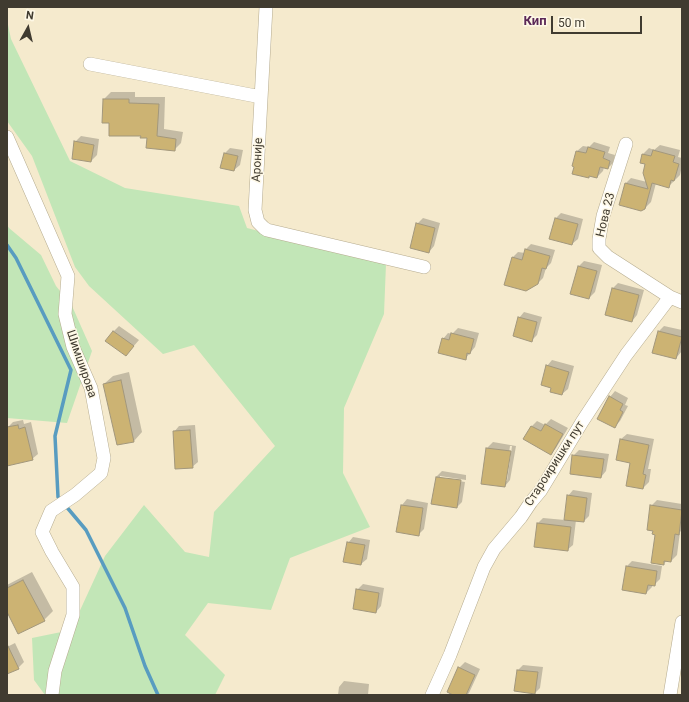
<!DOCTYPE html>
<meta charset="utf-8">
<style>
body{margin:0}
#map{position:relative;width:689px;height:702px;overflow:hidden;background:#f5eacd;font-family:Roboto,sans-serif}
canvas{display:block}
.frame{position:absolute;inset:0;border:8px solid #403b30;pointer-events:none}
.north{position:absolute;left:8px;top:8px;width:40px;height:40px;-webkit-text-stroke:3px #fef8e6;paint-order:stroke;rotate:8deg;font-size:11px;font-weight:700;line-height:16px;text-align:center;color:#403b30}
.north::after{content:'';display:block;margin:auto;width:14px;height:18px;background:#403b30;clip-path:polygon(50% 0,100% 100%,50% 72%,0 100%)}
.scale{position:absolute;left:551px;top:16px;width:91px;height:18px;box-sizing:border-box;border:2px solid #403b30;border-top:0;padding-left:5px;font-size:12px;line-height:14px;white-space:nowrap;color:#403b30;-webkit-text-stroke:3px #fef8e6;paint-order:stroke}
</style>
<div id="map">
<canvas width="689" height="702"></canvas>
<div class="frame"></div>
<div class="north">N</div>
<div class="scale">50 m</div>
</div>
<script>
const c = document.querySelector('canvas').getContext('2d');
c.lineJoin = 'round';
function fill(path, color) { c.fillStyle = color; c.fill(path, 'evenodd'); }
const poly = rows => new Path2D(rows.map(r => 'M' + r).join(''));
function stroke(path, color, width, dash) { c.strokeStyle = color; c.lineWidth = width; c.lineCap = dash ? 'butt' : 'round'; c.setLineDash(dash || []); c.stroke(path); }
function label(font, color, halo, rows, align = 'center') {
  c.font = font + ' Roboto,sans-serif'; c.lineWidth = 3; c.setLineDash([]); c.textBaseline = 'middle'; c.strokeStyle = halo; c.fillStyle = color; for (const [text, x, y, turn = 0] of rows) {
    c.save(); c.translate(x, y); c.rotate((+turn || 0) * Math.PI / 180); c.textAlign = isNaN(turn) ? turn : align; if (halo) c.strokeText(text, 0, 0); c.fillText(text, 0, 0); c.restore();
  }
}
fill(poly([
 [7,20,11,39,70,161,125,188,239,206,247,228,386,264,384,314,344,408,343,473,370,527,290,558,271,610,208,603,185,635,225,675,215,695,45,695,34,680,32,638,71,630,105,556,144,505,185,552,209,557,214,512,275,446,194,345,163,354,89,286,75,267,32,156,7,121],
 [7,225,9,228,41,255,56,286,72,306,92,351,67,423,7,418]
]), '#c2e6b7');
fill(poly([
 [111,92,135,92,135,97,165,97,164,129,183,132,181,143,174,150,148,137,110,122,104,99],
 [81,136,99,139,97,155,91,161,75,142],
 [594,142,610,147,608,153,615,155,613,163,608,168,604,167,603,171,597,177,591,175,588,177,575,166,573,166,577,151,583,146,589,147],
 [660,145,680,150,678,157,682,158,682,166,680,175,668,187,656,183,651,202,645,208,626,183,631,178,647,182,647,164,641,162,643,154,649,148,654,150],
 [230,148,243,150,240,165,234,170,222,167,225,153],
 [561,213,583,219,578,239,572,244,556,218],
 [423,218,440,223,434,246,429,252,417,224],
 [531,244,555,250,551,263,546,268,543,278,537,284,513,257,518,252,525,253,526,249],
 [584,261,602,265,595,292,589,298,579,266],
 [618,283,644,290,637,315,632,321,613,288],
 [524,312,542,317,537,335,532,340,519,318],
 [119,326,139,340,126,355,107,341,114,331],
 [664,326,682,330,682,351,676,358,659,331],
 [458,328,479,333,475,347,465,359,443,339,448,333,452,334],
 [552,360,574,366,568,389,562,394,552,387,547,366],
 [129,372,142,432,134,441,117,444,104,384,113,376],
 [615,391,628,398,625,405,628,406,620,421,614,427,610,397],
 [551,419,568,428,556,448,551,454,532,426,537,421,545,425],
 [23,420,24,424,31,422,38,454,32,459,7,465,7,428,13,422],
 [195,425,198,462,192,467,174,432,179,426],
 [627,434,654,439,648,469,651,469,649,482,643,488,621,439],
 [493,442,516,446,510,480,505,486,482,483,487,448],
 [510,446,512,446,507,481,505,481],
 [579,450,609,454,606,471,601,477,573,456],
 [442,471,466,475,466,480,440,476,440,478,465,482,462,502,457,507,432,504,436,477],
 [573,490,592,493,589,516,584,521,576,520,573,545,567,550,538,523,543,518,565,520,568,496],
 [407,499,428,503,424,529,418,535,402,505],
 [657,500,682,504,682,530,680,532,677,555,671,561,667,560,664,564,657,534,651,506],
 [353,537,370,540,367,559,361,564,348,543],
 [632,561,662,566,660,579,654,585,652,584,652,587,646,593,627,566],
 [32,572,53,611,44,620,7,610,7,585],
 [363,584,384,588,381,606,376,612,357,590],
 [15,643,24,662,18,668,7,673,7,647],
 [465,662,480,669,469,693,467,695,456,695,459,668],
 [523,665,543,667,540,688,535,693,518,670],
 [344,681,369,684,368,695,338,695,339,687]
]), '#0003');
stroke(poly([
 [7,245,16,258,71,370,55,436,58,497,61,501],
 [65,505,86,530,125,608,145,666,158,695]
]), '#589cc0', 3.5);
const building = poly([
 [103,99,129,99,129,103,159,104,157,136,176,139,175,151,146,148,147,138,140,138,141,136,109,136,109,123,102,123,103,99],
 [74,141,94,145,91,162,72,159,74,141],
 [588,147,605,152,603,158,610,161,608,169,600,167,597,178,589,176,589,178,572,174,574,167,572,166,576,151,586,153,588,147],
 [653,150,675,156,673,162,679,164,674,181,671,180,669,188,652,183,645,209,641,211,619,205,625,183,648,189,643,173,645,164,640,163,642,154,651,156,653,150],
 [224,153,238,156,234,171,220,168,224,153],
 [555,218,578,224,572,245,549,239,555,218],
 [416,223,435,228,429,253,410,248,416,223],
 [525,249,550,256,546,269,542,268,538,284,526,291,504,285,512,257,522,260,525,249],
 [578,266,597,271,589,299,570,294,578,266],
 [612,288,639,295,632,322,605,315,612,288],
 [518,317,537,322,532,342,513,336,518,317],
 [113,331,134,346,126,356,105,341,113,331],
 [658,331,682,337,676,359,652,353,658,331],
 [451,333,474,339,470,354,467,353,466,360,438,353,442,338,449,340,451,333],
 [546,365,569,372,562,395,550,392,551,388,541,385,546,365],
 [121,380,134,442,117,445,103,384,121,380],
 [609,396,623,404,620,410,623,412,615,428,597,419,609,396],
 [545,424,563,434,551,455,523,439,531,426,541,431,545,424],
 [18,425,19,429,25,427,33,460,7,466,7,427,18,425],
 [190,430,193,468,175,469,173,431,190,430],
 [620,439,649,445,643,474,646,475,643,489,626,486,630,463,616,460,620,439],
 [486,448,511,451,505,487,481,484,486,448],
 [572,455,604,459,601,478,570,474,572,455],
 [436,477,461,480,457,508,431,504,436,477],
 [567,495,587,498,584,522,564,520,567,495],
 [401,505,423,508,419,536,396,532,401,505],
 [650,505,682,510,679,535,675,534,671,562,664,561,664,565,651,563,655,535,652,534,653,531,647,530,650,505],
 [537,523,571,527,568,551,534,547,537,523],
 [347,542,365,545,361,565,343,562,347,542],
 [626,566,657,571,655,586,648,585,646,594,622,590,626,566],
 [23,580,45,621,18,634,7,612,7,588,23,580],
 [356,589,379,593,376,613,353,609,356,589],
 [7,644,19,669,7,674,7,644],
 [458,667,475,675,466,695,453,695,447,692,458,667],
 [517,670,538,672,535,694,514,691,517,670]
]);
fill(building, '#ccb373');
stroke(building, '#a2977c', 1);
const minor = poly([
 [266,7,255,210,258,222,264,228,267,230,424,267],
 [90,64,261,97],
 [7,137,68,276,65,314,73,347,91,388,104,458,101,473,75,495,51,511,42,532,52,552,73,587,73,615,55,671,52,695],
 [626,144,603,216,599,239,599,248,608,257,670,297],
 [432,695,450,655,484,567,494,549,521,517,531,502,541,490,582,422,605,387,626,355,670,297,682,302],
 [670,695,682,622]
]);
stroke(minor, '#b6ac90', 14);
stroke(minor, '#fff', 13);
label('12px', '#403b30', '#fef8e6', [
 ["Ароније",258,160,-87],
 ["Нова 23",606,215,-76],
 ["Шимширова",81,364,71],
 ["Староиришки пут",555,464,-57]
]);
label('bold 13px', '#5b2857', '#fef8e6', [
 ["Кип",535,22]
]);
</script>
